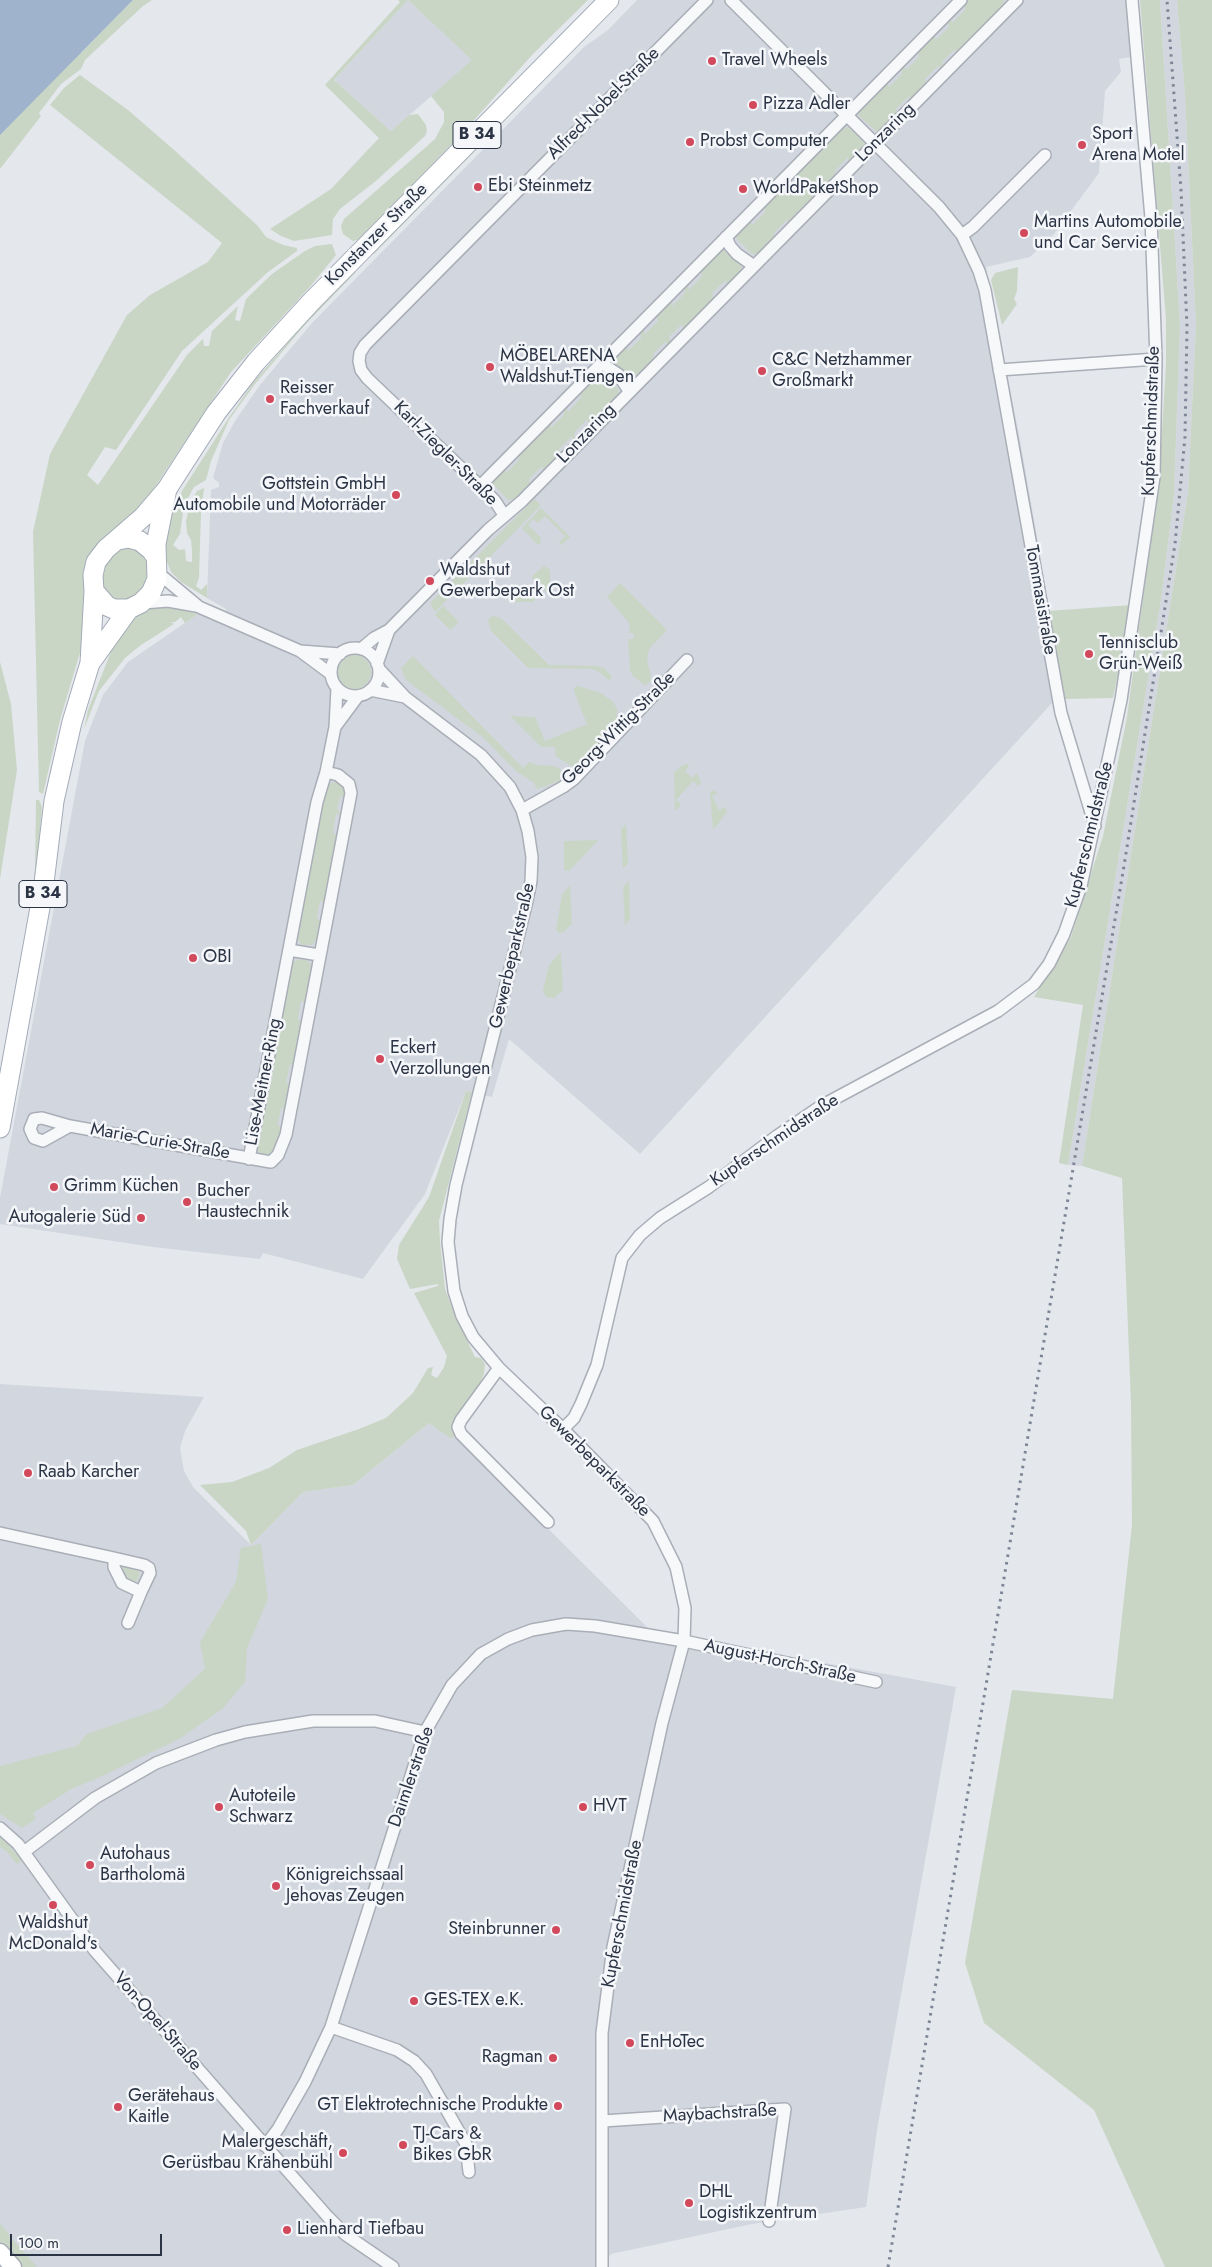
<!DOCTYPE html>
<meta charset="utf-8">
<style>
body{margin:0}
#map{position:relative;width:1212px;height:2267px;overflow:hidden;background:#e4e7ec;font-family:Jost,sans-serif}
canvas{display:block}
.scale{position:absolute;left:10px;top:2234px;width:152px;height:22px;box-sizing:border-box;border:2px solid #2b3445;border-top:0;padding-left:6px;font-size:15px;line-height:18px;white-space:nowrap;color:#2b3445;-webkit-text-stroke:4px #f4f6f9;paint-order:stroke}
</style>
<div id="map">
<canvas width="1212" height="2267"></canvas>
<div class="scale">100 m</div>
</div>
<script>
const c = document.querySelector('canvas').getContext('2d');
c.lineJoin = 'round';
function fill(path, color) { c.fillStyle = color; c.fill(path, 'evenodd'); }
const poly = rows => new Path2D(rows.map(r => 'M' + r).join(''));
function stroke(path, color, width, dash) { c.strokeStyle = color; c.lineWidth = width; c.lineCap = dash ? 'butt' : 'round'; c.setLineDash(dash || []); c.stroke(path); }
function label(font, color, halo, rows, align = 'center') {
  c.font = font + ' Jost,sans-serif'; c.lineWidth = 5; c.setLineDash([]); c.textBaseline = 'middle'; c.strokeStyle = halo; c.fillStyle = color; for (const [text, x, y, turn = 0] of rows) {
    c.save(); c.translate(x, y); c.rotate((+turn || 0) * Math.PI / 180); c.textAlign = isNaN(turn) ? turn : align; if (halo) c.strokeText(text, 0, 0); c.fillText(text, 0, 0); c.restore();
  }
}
fill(poly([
 [408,0,473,60,391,131,334,80],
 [637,0,1126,0,1131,57,1119,59,1121,72,1105,91,1099,173,1054,234,1030,257,986,267,1020,440,1065,699,1052,703,640,1154,509,1039,492,1097,466,1091,425,1194,363,1279,263,1253,260,1259,153,1247,0,1224,0,1198,85,741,103,695,128,662,198,614,220,623,226,609,207,598,211,490,219,487,219,483,213,478,223,443,235,421,260,385,312,323,584,47,608,30],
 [1160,0,1177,0,1185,95,1196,325,1188,492,1082,1166,1068,1165,1161,600,1174,495,1180,325],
 [0,1384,204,1397,185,1431,180,1448,184,1471,193,1487,251,1545,303,1492,353,1485,429,1423,451,1439,455,1436,651,1631,956,1687,878,2124,866,2207,752,2224,611,2254,599,2267,20,2267,0,2243]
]), '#d2d6de');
fill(poly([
 [133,0,152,0,143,6,85,60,81,69,61,84,39,113,41,116,0,169,0,68,81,53],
 [398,0,588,0,532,55,459,137,358,240,353,241,343,234,341,226,344,219,435,139,444,122,444,112,431,96,472,60,408,0,334,80,391,131,409,115,418,114,426,125,427,131,425,136,377,180,340,209,333,219,332,235,294,241,281,236,270,229,331,189,379,138,325,85,400,2],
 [965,0,1004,0,1006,8,957,57,955,49,942,62,944,70,941,73,939,65,925,79,928,87,911,104,909,96,896,109,898,117,877,132,859,116,860,108,887,80,889,87,902,74,901,65,904,63,906,70,919,57,917,49,933,33,936,40,949,27,947,18,950,16,952,23,965,10,963,2],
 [1140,0,1160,0,1180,325,1174,495,1161,600,1068,1165,1059,1163,1083,1005,1034,997,1071,937,1103,836,1127,717,1159,479,1166,365,1166,319],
 [1177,0,1212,0,1212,2267,1165,2267,1094,2110,984,2023,965,1963,1012,1690,1113,1699,1132,1525,1131,1404,1122,1178,1082,1166,1188,492,1196,325,1185,95],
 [564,57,565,59,374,254,372,252],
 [80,75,128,110,173,149,258,226,266,237,283,245,297,248,297,251,268,272,182,351,116,450,105,447,87,475,98,485,187,355,203,339,204,346,209,346,212,331,238,306,235,320,240,321,246,299,272,274,305,251,315,246,332,244,336,255,308,289,231,372,143,505,98,543,92,553,84,575,87,601,84,639,60,720,43,794,39,792,33,532,50,454,127,315,150,295,208,262,222,243,50,105,64,88],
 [848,127,865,143,859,155,850,166,848,157,835,171,836,179,789,228,787,219,774,233,775,241,758,254,752,254,736,238,743,224,750,217,752,225,765,212,764,203,781,187,783,195,796,182,794,173,840,129],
 [723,250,742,266,736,279,727,288,726,280,712,293,714,302,684,332,682,324,669,337,671,346,668,349,666,341,653,354,654,363,635,377,629,378,616,365,614,361,619,352,626,342,628,351,641,338,640,329,643,326,645,334,658,321,656,312,670,298,672,306,685,293,683,284,687,281,689,290,702,276,700,268,713,256],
 [1018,267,1017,291,1014,299,1017,304,1002,325,991,280,995,273],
 [354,271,356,272,304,326,255,384,229,420,211,461,206,480,194,487,184,505,180,534,173,545,179,550,185,549,186,561,192,562,192,551,191,540,187,533,186,521,190,504,197,491,204,488,201,513,199,578,196,586,201,590,207,584,207,598,181,582,171,572,167,562,165,538,171,515,182,491,228,419,253,383,303,325],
 [599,374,604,375,618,389,619,393,611,405,589,428,587,419,574,433,576,441,574,444,572,436,559,449,560,458,544,474,542,466,529,479,530,488,515,500,508,500,492,483,492,478,504,465,506,473,519,460,518,451,550,420,551,428,564,415,563,406,566,403,568,412,581,398,580,389],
 [534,499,541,505,435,612,430,603],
 [541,508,570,537,561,545,559,543,565,536,545,516,538,523,533,519,528,525,541,538,540,544,537,544,522,528],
 [120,545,146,552,150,575,140,594,124,602,107,597,100,580,100,572],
 [544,566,550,570,550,591,547,593,531,577],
 [620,583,667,630,649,649,647,660,651,676,650,682,645,685,633,676,630,670,628,639,633,639,634,634,630,633,629,623,607,597],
 [526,591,534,597,535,600,533,602,512,602,508,600,518,592],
 [1132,605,1113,698,1065,699,1048,611],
 [159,606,170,607,198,614,185,623,181,617,175,622,171,622,174,624,141,645,125,658,99,691,84,729,88,710,114,644,132,620,149,609],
 [443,606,459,622,450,630,435,615],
 [492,616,501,618,549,665,596,666,604,668,612,677,609,680,598,671,592,669,528,668,491,631,488,620],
 '337 672a17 17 0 1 1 34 0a17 17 0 1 1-34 0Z',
 [413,656,523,768,529,762,536,765,555,766,560,769,562,775,559,781,537,789,534,783,515,770,485,739,406,680,401,668],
 [0,662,11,704,17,770,0,879],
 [578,686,601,693,614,703,617,709,617,718,605,738,579,766,571,766,556,756,555,747,541,747,510,716,535,717,545,741,587,724,574,691,574,688],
 [687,764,689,766,685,771,692,778,697,773,701,782,699,786,693,781,676,800,681,805,675,811,674,773,681,766],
 [333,782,341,784,346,792,346,801,341,795,337,809,344,816,343,819,336,813,333,832,339,838,326,906,320,900,317,918,323,925,319,936,312,945,302,945,298,940,297,926,322,796,328,785],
 [713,790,718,793,712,796,719,810,725,807,727,812,713,830,710,792],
 [36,800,39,800,42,807,39,842,41,867,0,1097,0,1072,32,896,35,870],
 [626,824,628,863,623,869,621,830],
 [598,840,569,871,564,870,564,841],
 [629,881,630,919,625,925,623,887],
 [570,885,572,924,563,932,559,933,556,930,562,895],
 [561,952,563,990,554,998,546,997,543,990,549,965],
 [299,959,308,961,311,965,312,979,307,1006,301,1000,298,1019,304,1025,296,1069,290,1064,286,1082,292,1088,287,1113,281,1107,278,1125,284,1131,275,1150,270,1155,262,1155,257,1150,256,1140,287,974,294,962],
 [466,1091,472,1092,439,1221,440,1242,445,1289,456,1318,475,1357,481,1358,485,1364,484,1374,478,1387,452,1425,455,1436,451,1439,429,1423,353,1485,303,1492,251,1545,246,1531,200,1485,232,1482,269,1468,297,1450,359,1429,386,1418,413,1393,428,1368,433,1367,431,1375,437,1378,444,1367,447,1356,414,1293,438,1286,438,1284,410,1289,397,1259,399,1245,429,1197],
 [261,1544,268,1599,247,1648,245,1682,222,1709,179,1739,98,1778,71,1789,33,1813,36,1819,22,1828,0,1814,0,1766,77,1746,87,1734,162,1708,205,1669,200,1642,236,1582,241,1548],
 [124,1567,137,1570,140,1574,138,1580,132,1582,126,1578,121,1570],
 [0,1836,22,1860,17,1864,6,1851,0,1847],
 [0,2223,8,2234,37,2267,20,2267,0,2243]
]), '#c9d6c5');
fill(poly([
 [0,0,133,0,0,135]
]), '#9fb4cc');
const minor = poly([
 [731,0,939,207,962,235,973,227,1045,155],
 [962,235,979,271,985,290,1061,713,1095,826],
 [726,237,730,246,737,254,754,266],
 [601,363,618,374,629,391],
 [999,370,1156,359],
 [480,486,961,0],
 [504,515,495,501,480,486,367,378,361,370,359,361,360,353,365,345,707,0],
 [157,572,199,607,300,651,331,674],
 [143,603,168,601,196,606],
 '331 672a24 24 0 1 1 48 0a24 24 0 1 1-48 0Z',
 [361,649,374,638,389,630,488,530,522,501,1017,0],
 [300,651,340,654],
 [377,664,389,630],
 [379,669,405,697,481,755,510,787,522,810,528,831,532,857,531,881,526,905,456,1185,450,1219,448,1242,454,1291,462,1316,473,1337,499,1368,563,1429,653,1521,676,1567,685,1608,684,1641,662,1723,613,1947,602,2033,602,2267],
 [370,690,405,697],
 [335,727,358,696],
 [326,772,335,727,337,688],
 [522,810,563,787,574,779,687,660],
 [289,950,319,955],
 [70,1126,43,1141,34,1138,30,1129,34,1119,42,1118,70,1126,265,1161,271,1162,278,1155,286,1135,351,793,349,784,338,775,326,772,317,802,249,1159],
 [499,1368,461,1420,458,1427,461,1434,548,1522],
 [563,1429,574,1418,581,1404,597,1365,622,1258,640,1235,660,1218,709,1187,777,1136,821,1106,998,1011,1034,984,1049,964,1064,934,1081,886,1121,700,1154,477,1156,359,1151,218,1132,0],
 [0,1533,114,1558,144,1565,149,1568,150,1573,141,1592,122,1583,114,1567,114,1558],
 [128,1623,141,1592],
 [0,1828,18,1844,95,1951,328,2217,346,2235,393,2267],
 [24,1852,95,1798,156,1763,216,1740,245,1732,313,1721,375,1721,425,1732],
 [331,2027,397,2050,414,2061,426,2074,466,2144,469,2172],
 [603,2121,785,2109,769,2221],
 [265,2146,278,2129,305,2082,331,2027,425,1732,452,1685,481,1654,508,1639,532,1630,566,1624,595,1626,684,1641,876,1682]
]);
const secondary = poly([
 [0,2252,13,2267]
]);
const primary = poly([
 [167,489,156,544,157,579,151,593,141,603,129,609,114,609,107,606,94,591,93,575,96,562,106,549,143,517,167,489,216,413,256,362,311,302,609,0],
 [118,540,129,538,140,541,151,550,156,557],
 [91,662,129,609],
 [0,1128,43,891,54,801,72,722,90,663,94,591]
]);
stroke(minor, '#a9aeb7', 14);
stroke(secondary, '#a9aeb7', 19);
stroke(primary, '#a3abb8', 21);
stroke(minor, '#f7f8fa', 11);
stroke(secondary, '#fff', 16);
stroke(primary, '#fff', 19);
stroke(poly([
 [888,2267,1124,866,1175,544,1185,437,1187,327,1181,190,1167,0]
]), '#7d8696', 3, [2.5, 5]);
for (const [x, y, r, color] of [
 [712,61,5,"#d1495b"],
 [753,105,5,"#d1495b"],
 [690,142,5,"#d1495b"],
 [1082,145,5,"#d1495b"],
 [478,187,5,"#d1495b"],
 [743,189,5,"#d1495b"],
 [1024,233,5,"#d1495b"],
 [490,367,5,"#d1495b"],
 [762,371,5,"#d1495b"],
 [270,399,5,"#d1495b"],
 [396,495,5,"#d1495b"],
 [430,581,5,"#d1495b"],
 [1089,654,5,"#d1495b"],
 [193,958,5,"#d1495b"],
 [380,1059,5,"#d1495b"],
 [54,1187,5,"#d1495b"],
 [187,1202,5,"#d1495b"],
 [141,1218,5,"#d1495b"],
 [28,1473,5,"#d1495b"],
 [219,1807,5,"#d1495b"],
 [583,1807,5,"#d1495b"],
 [90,1865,5,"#d1495b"],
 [276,1886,5,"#d1495b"],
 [53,1905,5,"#d1495b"],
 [556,1930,5,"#d1495b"],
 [414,2001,5,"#d1495b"],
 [630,2043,5,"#d1495b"],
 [553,2058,5,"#d1495b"],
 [558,2106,5,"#d1495b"],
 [118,2107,5,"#d1495b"],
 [403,2145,5,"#d1495b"],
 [343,2153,5,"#d1495b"],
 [689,2203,5,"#d1495b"],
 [287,2230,5,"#d1495b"]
]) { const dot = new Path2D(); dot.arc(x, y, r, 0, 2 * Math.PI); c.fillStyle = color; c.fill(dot); stroke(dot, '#f4f6f9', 2); }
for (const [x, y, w] of [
 [477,135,48],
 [43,894,48]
]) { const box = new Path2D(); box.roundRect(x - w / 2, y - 13.5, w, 27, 4); c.fillStyle = '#f4f6f9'; c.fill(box); stroke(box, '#2b3445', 1); }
label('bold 16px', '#2b3445', null, [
 ["B 34",477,135],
 ["B 34",43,894]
]);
label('18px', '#2b3445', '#f4f6f9', [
 ["Travel Wheels",722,61],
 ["Pizza Adler",763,105],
 ["Sport",1092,135],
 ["Arena Motel",1092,156],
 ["Probst Computer",700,142],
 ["Ebi Steinmetz",488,187],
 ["WorldPaketShop",753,189],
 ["Martins Automobile",1034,223],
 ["und Car Service",1034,244],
 ["MÖBELARENA",500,357],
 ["Waldshut-Tiengen",500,378],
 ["C&C Netzhammer",772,361],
 ["Großmarkt",772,382],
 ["Reisser",280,389],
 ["Fachverkauf",280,410],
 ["Gottstein GmbH",386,485,"right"],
 ["Automobile und Motorräder",386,506,"right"],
 ["Waldshut",440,571],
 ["Gewerbepark Ost",440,592],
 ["Tennisclub",1099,644],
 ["Grün-Weiß",1099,665],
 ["OBI",203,958],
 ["Eckert",390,1049],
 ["Verzollungen",390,1070],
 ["Grimm Küchen",64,1187],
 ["Bucher",197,1192],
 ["Haustechnik",197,1213],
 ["Autogalerie Süd",131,1218,"right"],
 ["Raab Karcher",38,1473],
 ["Autoteile",229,1797],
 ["Schwarz",229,1818],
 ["HVT",593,1807],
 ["Autohaus",100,1855],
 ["Bartholomä",100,1876],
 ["Königreichssaal",286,1876],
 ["Jehovas Zeugen",286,1897],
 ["Waldshut",53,1924,"center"],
 ["McDonald's",53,1945,"center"],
 ["Steinbrunner",546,1930,"right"],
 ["GES-TEX e.K.",424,2001],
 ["EnHoTec",640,2043],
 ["Ragman",543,2058,"right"],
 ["Gerätehaus",128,2097],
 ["Kaitle",128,2118],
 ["GT Elektrotechnische Produkte",548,2106,"right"],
 ["TJ-Cars &",413,2135],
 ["Bikes GbR",413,2156],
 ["Malergeschäft,",333,2143,"right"],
 ["Gerüstbau Krähenbühl",333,2164,"right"],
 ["DHL",699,2193],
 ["Logistikzentrum",699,2214],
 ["Lienhard Tiefbau",297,2230]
], 'left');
label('18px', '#2b3445', '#f4f6f9', [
 ["Alfred-Nobel-Straße",604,104,-45],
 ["Lonzaring",886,133,-45],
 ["Konstanzer Straße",377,235,-45],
 ["Kupferschmidstraße",1152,421,-88],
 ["Lonzaring",587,434,-46],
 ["Karl-Ziegler-Straße",445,454,45],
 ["Tommasistraße",1040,600,80],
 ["Georg-Wittig-Straße",619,729,-45],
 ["Kupferschmidstraße",1090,835,-76],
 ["Gewerbeparkstraße",513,956,-77],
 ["Lise-Meitner-Ring",264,1082,-79],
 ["Kupferschmidstraße",775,1141,-34],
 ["Marie-Curie-Straße",160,1142,10],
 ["Gewerbeparkstraße",594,1462,45],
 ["August-Horch-Straße",780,1662,12],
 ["Daimlerstraße",412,1777,-71],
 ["Kupferschmidstraße",623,1914,-79],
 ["Von-Opel-Straße",157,2022,49],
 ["Maybachstraße",720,2114,-3]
]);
</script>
